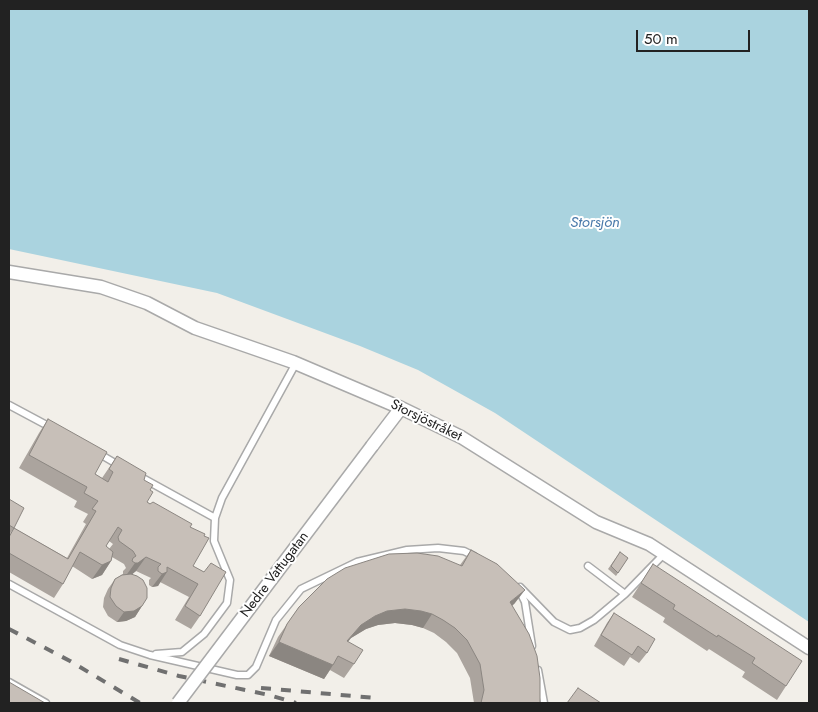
<!DOCTYPE html>
<meta charset="utf-8">
<style>
body{margin:0}
#map{position:relative;width:818px;height:712px;overflow:hidden;background:#f2efe9;font-family:Jost,sans-serif}
canvas{display:block}
.frame{position:absolute;inset:0;border:10px solid #222;pointer-events:none}
.scale{position:absolute;left:636px;top:30px;width:114px;height:22px;box-sizing:border-box;border:2px solid #222;border-top:0;padding-left:6px;font-size:15px;line-height:18px;white-space:nowrap;color:#222;-webkit-text-stroke:4px #fff;paint-order:stroke}
</style>
<div id="map">
<canvas width="818" height="712"></canvas>
<div class="frame"></div>
<div class="scale">50 m</div>
</div>
<script>
const c = document.querySelector('canvas').getContext('2d');
c.lineJoin = 'round';
function fill(path, color) { c.fillStyle = color; c.fill(path, 'evenodd'); }
const poly = rows => new Path2D(rows.map(r => 'M' + r).join(''));
function stroke(path, color, width, dash) { c.strokeStyle = color; c.lineWidth = width; c.lineCap = dash ? 'butt' : 'round'; c.setLineDash(dash || []); c.stroke(path); }
function label(font, color, halo, rows, align = 'center') {
  c.font = font + ' Jost,sans-serif'; c.lineWidth = 4; c.setLineDash([]); c.textBaseline = 'middle'; c.strokeStyle = halo; c.fillStyle = color; for (const [text, x, y, turn = 0] of rows) {
    c.save(); c.translate(x, y); c.rotate((+turn || 0) * Math.PI / 180); c.textAlign = isNaN(turn) ? turn : align; if (halo) c.strokeText(text, 0, 0); c.fillText(text, 0, 0); c.restore();
  }
}
fill(poly([
 [9,9,809,9,809,622,495,413,418,370,360,346,217,293,9,249]
]), '#aad3df');
const lane = poly([
 [9,405,52,428],
 [98,453,120,466],
 [137,475,215,518],
 [588,566,625,594,664,554],
 [9,584,120,645,150,655,237,675,248,675,256,667,276,620,301,589,357,562,407,550,438,548,464,551,474,556],
 [520,587,554,622,570,630,580,628,594,620,625,594],
 [518,588,525,602,532,646],
 [156,654,182,652,204,634,227,603,230,580,214,541,215,518,222,498,296,363],
 [538,670,544,703],
 [9,682,46,703]
]);
const street = poly([
 [9,272,101,287,147,303,195,328,293,362,401,408,461,437,596,522,649,544,809,648],
 [372,446,401,408]
]);
stroke(lane, '#a9a9a9', 9);
stroke(street, '#a9a9a9', 15);
stroke(lane, '#fff', 6);
stroke(street, '#fff', 12);
stroke(poly([
 [9,629,70,661,140,703],
 [119,659,179,676,269,695,296,703],
 [261,688,376,698]
]), '#707070', 4, [10, 10]);
const streetBridge = poly([
 [178,703,372,446]
]);
stroke(streetBridge, '#a9a9a9', 15, []);
stroke(streetBridge, '#fff', 12);
fill(poly([
 [48,419,95,474,102,478,117,456,144,480,150,490,147,502,190,527,193,566,204,572,200,616,191,629,175,620,189,597,160,582,158,586,152,587,149,585,149,580,151,578,136,571,132,574,142,606,135,617,126,621,117,622,108,616,103,607,104,598,108,589,115,579,123,574,123,571,126,568,124,564,112,557,111,561,102,575,92,579,72,566,63,584,54,598,9,572,9,536,14,528,67,558,86,524,83,522,88,514,74,507,77,501,19,468,39,433],
 [109,541,113,544,109,549,106,546],
 [9,499,14,528,9,535],
 [471,550,515,603,512,606,540,703,474,703,470,678,457,653,446,642,434,633,423,628,412,625,395,623,378,625,366,629,351,638,348,642,354,664,344,678,330,670,324,679,269,656,278,637,299,607,460,565],
 [620,552,628,558,616,576,608,569],
 [653,564,786,686,777,700,742,677,745,672,709,649,707,651,663,622,665,618,632,597],
 [614,613,647,653,639,663,630,657,624,666,594,646,607,623]
]), '#aba49e');
fill(poly([
 [146,557,136,571,129,577,125,577,135,563],
 [111,561,102,575,92,579,102,565],
 [167,572,158,586,152,587,162,574],
 [525,590,515,603,500,616,510,602],
 [142,606,135,617,126,621,117,622,124,612],
 [405,609,421,611,432,614,423,628,412,625,395,623,378,625,366,629,351,638,337,654,347,641,361,625,375,616,387,611],
 [279,642,333,665,324,679,269,656]
]), '#8b8681');
const building = poly([
 [48,419,107,452,95,474,108,482,113,472,109,469,117,456,146,473,144,480,153,485,150,490,153,492,147,502,150,504,153,502,192,524,190,527,205,534,204,536,209,538,193,566,204,572,211,563,226,572,200,616,185,606,198,584,167,567,167,572,162,574,158,571,158,567,161,564,146,557,138,563,135,563,132,561,133,558,136,556,133,551,119,541,118,537,122,530,118,527,106,546,113,552,111,561,102,565,80,552,63,584,9,553,9,537,14,528,68,559,96,511,92,509,98,501,84,493,87,487,29,455,48,419],
 [9,499,24,508,14,528,9,525,9,499],
 [471,550,497,564,525,590,510,602,529,634,537,656,540,678,540,703,481,703,484,690,480,664,467,640,455,628,443,620,432,614,421,611,405,609,387,611,375,616,361,625,347,641,363,650,354,664,338,656,333,665,279,642,287,624,299,607,327,579,345,568,389,554,417,553,438,556,462,566,471,550],
 [620,552,628,558,618,573,611,566,620,552],
 [653,564,802,661,786,686,752,663,755,658,718,635,717,637,673,609,675,605,641,583,653,564],
 [131,574,137,576,143,580,147,588,147,598,142,606,134,611,124,612,116,606,110,597,111,588,115,579,122,575,131,574],
 [614,613,655,639,647,653,638,646,632,655,601,635,614,613],
 [9,682,45,703,9,703,9,682],
 [578,688,601,703,567,703,578,688]
]);
fill(building, '#c7bfb8');
stroke(building, '#8b8681', 1);
label('14px', '#222', '#fff', [
 ["Storsjöstråket",426,421,26],
 ["Nedre Vattugatan",275,575,-53]
]);
label('italic 15px', '#4a7aab', '#fff', [
 ["Storsjön",595,223]
]);
</script>
